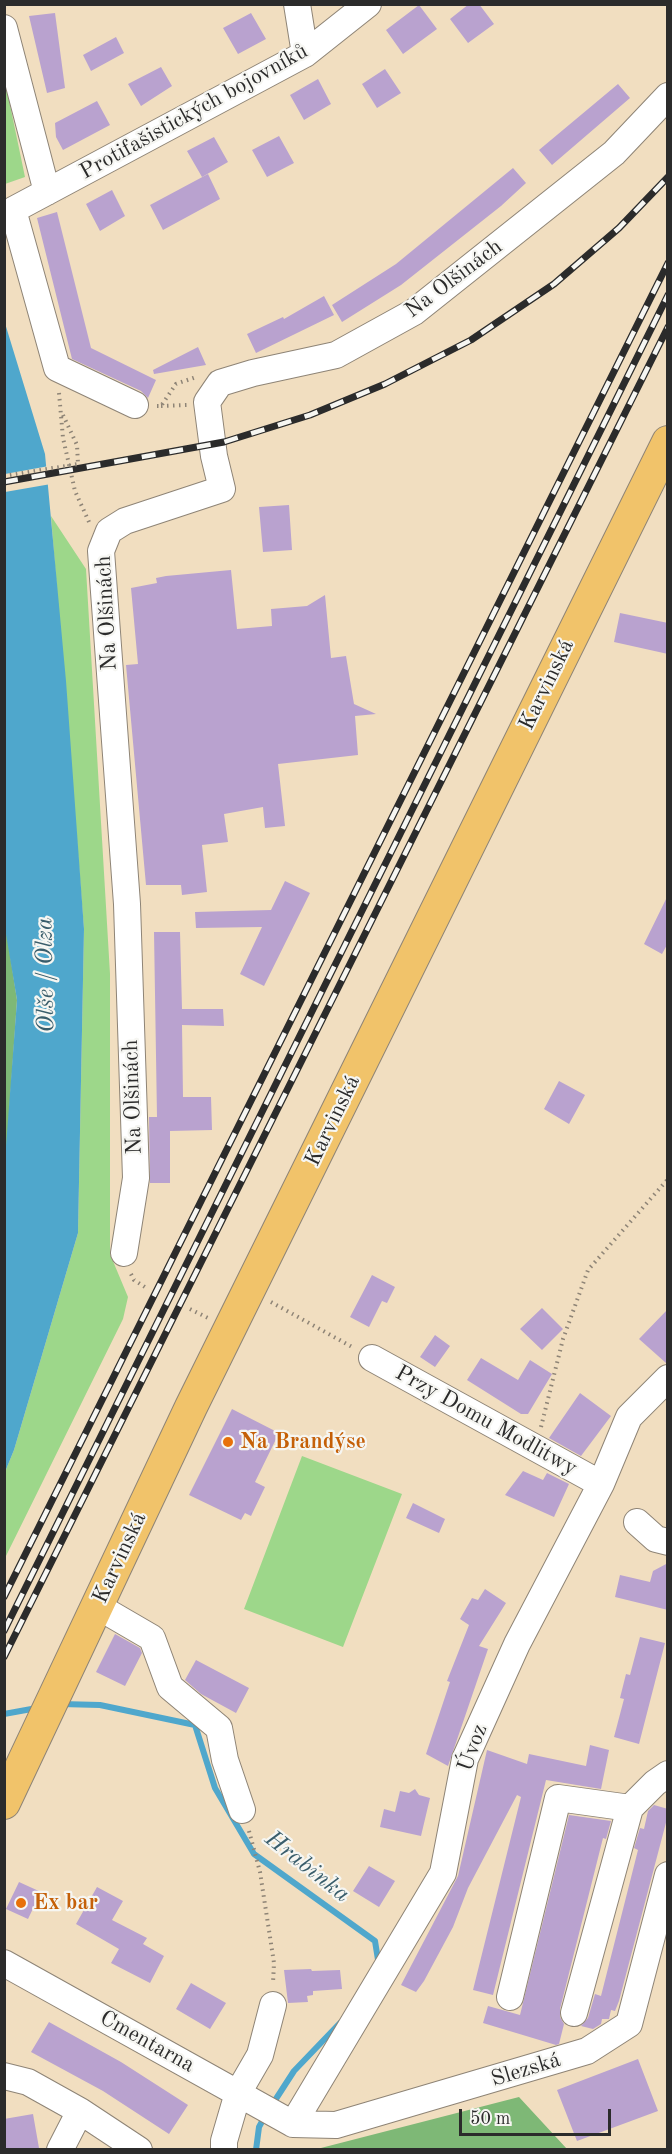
<!DOCTYPE html>
<meta charset="utf-8">
<style>
body{margin:0}
#map{position:relative;width:672px;height:2154px;overflow:hidden;background:#f1dec0;font-family:"Old Standard TT",serif}
canvas{display:block}
.frame{position:absolute;inset:0;border:6px solid #2b2b2b;pointer-events:none}
.scale{position:absolute;left:459px;top:2109px;width:152px;height:27px;box-sizing:border-box;border:3px solid #2b2b2b;border-top:0;padding-left:8px;font-size:18px;line-height:21px;white-space:nowrap;color:#2b2b2b;-webkit-text-stroke:4px #f6f6f2;paint-order:stroke}
</style>
<div id="map">
<canvas width="672" height="2154"></canvas>
<div class="frame"></div>
<div class="scale">50 m</div>
</div>
<script>
const c = document.querySelector('canvas').getContext('2d');
c.lineJoin = 'round';
function fill(path, color) { c.fillStyle = color; c.fill(path, 'evenodd'); }
const poly = rows => new Path2D(rows.map(r => 'M' + r).join(''));
function stroke(path, color, width, dash) { c.strokeStyle = color; c.lineWidth = width; c.lineCap = dash ? 'butt' : 'round'; c.setLineDash(dash || []); c.stroke(path); }
function label(font, color, halo, rows, align = 'center') {
  c.font = font + ' "Old Standard TT",serif'; c.lineWidth = 4.5; c.setLineDash([]); c.textBaseline = 'middle'; c.strokeStyle = halo; c.fillStyle = color; for (const [text, x, y, turn = 0] of rows) {
    c.save(); c.translate(x, y); c.rotate((+turn || 0) * Math.PI / 180); c.textAlign = isNaN(turn) ? turn : align; if (halo) c.strokeText(text, 0, 0); c.fillText(text, 0, 0); c.restore();
  }
}
fill(poly([
 [5,81,25,177,5,184,4,184],
 [51,516,86,569,110,974,110,1254,128,1297,123,1319,5,1558,5,1472,14,1450,78,1233,84,929],
 [302,1456,402,1494,343,1647,244,1609]
]), '#9dd78a');
fill(poly([
 [5,922,17,1000,5,1173],
 [519,2097,567,2149,317,2149]
]), '#7eb876');
fill(poly([
 [4,320,45,454,66,681,84,929,78,1233,14,1450,5,1472,4,1173,17,1000,4,922]
]), '#4fa7cc');
fill(poly([
 [49,466,51,484,5,492,5,474]
]), '#f1dec0');
stroke(poly([
 [61,1704,100,1705,195,1725,215,1788,254,1854,375,1941,379,1966],
 [4,1714,37,1708],
 [272,2105,294,2071,340,2023],
 [256,2150,259,2127,265,2116]
]), '#4fa7cc', 6);
fill(poly([
 [469,4,479,4,494,24,468,43,450,19],
 [419,5,437,29,403,54,386,30],
 [55,13,65,88,47,93,29,16],
 [251,13,266,39,238,54,223,28],
 [116,37,124,53,91,71,83,55],
 [161,67,172,86,141,106,128,84],
 [385,69,401,93,377,108,362,84],
 [318,79,331,104,304,120,290,95],
 [618,84,630,98,552,165,539,150],
 [97,101,110,125,63,150,56,137,55,123],
 [279,136,294,163,267,177,252,150],
 [214,137,228,162,202,177,187,151],
 [513,168,526,183,501,206,401,285,342,322,332,305,396,264],
 [208,174,220,199,163,230,150,205],
 [112,190,125,216,100,231,86,204],
 [57,212,91,348,156,380,148,398,141,391,72,359,37,218],
 [324,296,334,315,256,353,247,334,283,317,284,319],
 [198,347,206,365,154,374,153,370],
 [289,505,292,550,263,552,259,507],
 [231,570,237,629,272,626,271,609,307,606,325,595,331,658,346,656,354,704,376,714,355,716,358,755,278,764,285,826,265,828,263,807,224,814,228,842,202,845,207,892,182,895,181,885,146,885,126,665,138,664,131,588,157,583,156,578,166,576],
 [620,613,668,623,668,654,614,642],
 [285,881,310,893,264,986,240,974,262,927,196,928,195,912,271,910],
 [668,895,668,943,662,954,644,944],
 [154,932,180,932,182,1009,223,1009,224,1026,182,1025,183,1097,211,1097,212,1130,170,1131,170,1183,150,1183,149,1117,157,1117],
 [559,1081,585,1095,569,1124,544,1109],
 [372,1275,395,1287,387,1303,382,1301,369,1327,350,1317],
 [542,1308,563,1329,542,1350,520,1329],
 [668,1309,668,1363,666,1363,639,1339],
 [435,1335,450,1346,435,1367,420,1357],
 [481,1358,518,1380,530,1360,552,1374,528,1414,521,1414,467,1380],
 [580,1393,611,1416,581,1456,549,1438],
 [232,1409,279,1433,255,1482,265,1487,251,1516,245,1513,241,1520,189,1495],
 [523,1471,543,1480,547,1473,569,1484,554,1517,505,1495],
 [413,1503,445,1519,439,1533,406,1518],
 [668,1563,668,1610,615,1597,620,1575,650,1582,653,1571],
 [485,1589,506,1603,479,1646,488,1649,448,1766,426,1754,450,1682,447,1681,469,1625,460,1619,472,1598,478,1600],
 [115,1634,140,1648,142,1653,125,1686,96,1672],
 [640,1637,665,1643,639,1744,614,1737,624,1699,620,1698,626,1674,630,1675],
 [196,1660,249,1688,236,1713,201,1694,185,1680],
 [590,1745,609,1750,601,1789,546,1780,493,1995,473,1990,521,1797,517,1795,468,1888,453,1927,424,1981,416,1992,401,1985,458,1876,487,1750,527,1764,529,1754,586,1766],
 [415,1789,419,1795,430,1798,421,1836,380,1827,384,1809,395,1812,400,1791,409,1793],
 [654,1805,668,1809,668,1815,619,2001,615,2011,611,2010,609,2019,602,2019,601,2024,593,2029,581,2026,588,2018,595,1994,601,1996,638,1850,634,1848,640,1828,644,1829,648,1811],
 [569,1815,611,1821,606,1839,603,1838,560,2009,560,2017,564,2024,559,2044,556,2045,483,2023,488,2006,520,2015],
 [369,1866,395,1881,379,1907,353,1891],
 [19,1882,41,1892,28,1919,6,1909],
 [97,1887,123,1901,112,1920,147,1938,143,1944,164,1956,150,1983,111,1963,119,1949,76,1924],
 [311,1969,312,1971,340,1970,342,1989,313,1991,313,1995,307,1996,308,2002,288,2003,284,1970],
 [191,1983,226,2003,210,2029,176,2009],
 [49,2022,121,2062,188,2105,169,2134,103,2091,31,2052],
 [638,2059,658,2111,577,2141,557,2090],
 [33,2114,39,2148,4,2150,4,2119]
]), '#b9a2cf');
const minor = poly([
 [297,4,305,54],
 [4,28,47,192],
 [135,405,57,368,13,210,305,54,368,4],
 [124,1253,136,1178,127,904,101,551,109,531,125,521,222,489,214,456,207,402,220,383,253,373,336,355,414,312,614,153,668,96],
 [372,1358,601,1484],
 [637,1522,656,1539,668,1542],
 [97,1606,152,1638,170,1687,219,1728,225,1760,242,1810],
 [4,1963,293,2124,336,2125,587,2051,629,2024,668,1875],
 [510,1997,558,1798,630,1808,655,1783,668,1774],
 [574,2013,630,1808],
 [4,2076,28,2082,80,2111,139,2150],
 [293,2124,443,1873,465,1759,517,1644,601,1484,629,1417,668,1378],
 [60,2150,80,2111],
 [224,2150,224,2141,238,2093,260,2055,273,2005]
]);
const major = poly([
 [4,1803,191,1407,668,442]
]);
stroke(minor, '#8e8476', 28);
stroke(major, '#8e8476', 34);
stroke(poly([
 [59,393,63,438,75,491,89,522],
 [157,406,161,406,176,384,196,377],
 [161,406,187,405],
 [63,415,77,445,78,464],
 [131,1274,134,1280,148,1289],
 [271,1302,354,1348],
 [190,1309,208,1318],
 [541,1427,563,1339,588,1270,668,1179],
 [249,1831,260,1872,274,1963,273,1983]
]), '#8e8476', 4, [1.5, 4.5]);
stroke(minor, '#fff', 26);
stroke(major, '#f1c36a', 32);
const rail = poly([
 [4,482,224,442,310,415,385,384,471,340,554,284,619,228,668,177],
 [4,1597,668,263],
 [4,1631,668,295],
 [4,1657,668,327]
]);
stroke(rail, '#2b2b2b', 7);
stroke(rail, '#f6f6f2', 4.5, [14]);
stroke(poly([
 [4,476,78,464]
]), '#8e8476', 4, [1.5, 4.5]);
for (const [x, y, r, color] of [
 [228,1442,6,"#e8710a"],
 [21,1903,6,"#e8710a"]
]) { const dot = new Path2D(); dot.arc(x, y, r, 0, 2 * Math.PI); c.fillStyle = color; c.fill(dot); stroke(dot, '#f6f6f2', 2); }
label('22px', '#2b2b2b', '#f6f6f2', [
 ["Protifašistických bojovníků",194,112,-29],
 ["Na Olšinách",454,279,-37],
 ["Na Olšinách",107,613,-93],
 ["Karvinská",547,685,-64],
 ["Na Olšinách",133,1097,-92],
 ["Karvinská",333,1121,-64],
 ["Przy Domu Modlitwy",486,1421,29],
 ["Karvinská",120,1558,-65],
 ["Úvoz",473,1748,-70],
 ["Cmentarna",147,2042,29],
 ["Slezská",526,2070,-17]
]);
label('bold 22px', '#c56008', '#f6f6f2', [
 ["Na Brandýse",240,1442],
 ["Ex bar",33,1903]
], 'left');
label('italic 24px', '#395d6b', '#f6f6f2', [
 ["Olše / Olza",46,975,-91],
 ["Hrabinka",307,1867,38]
]);
</script>
